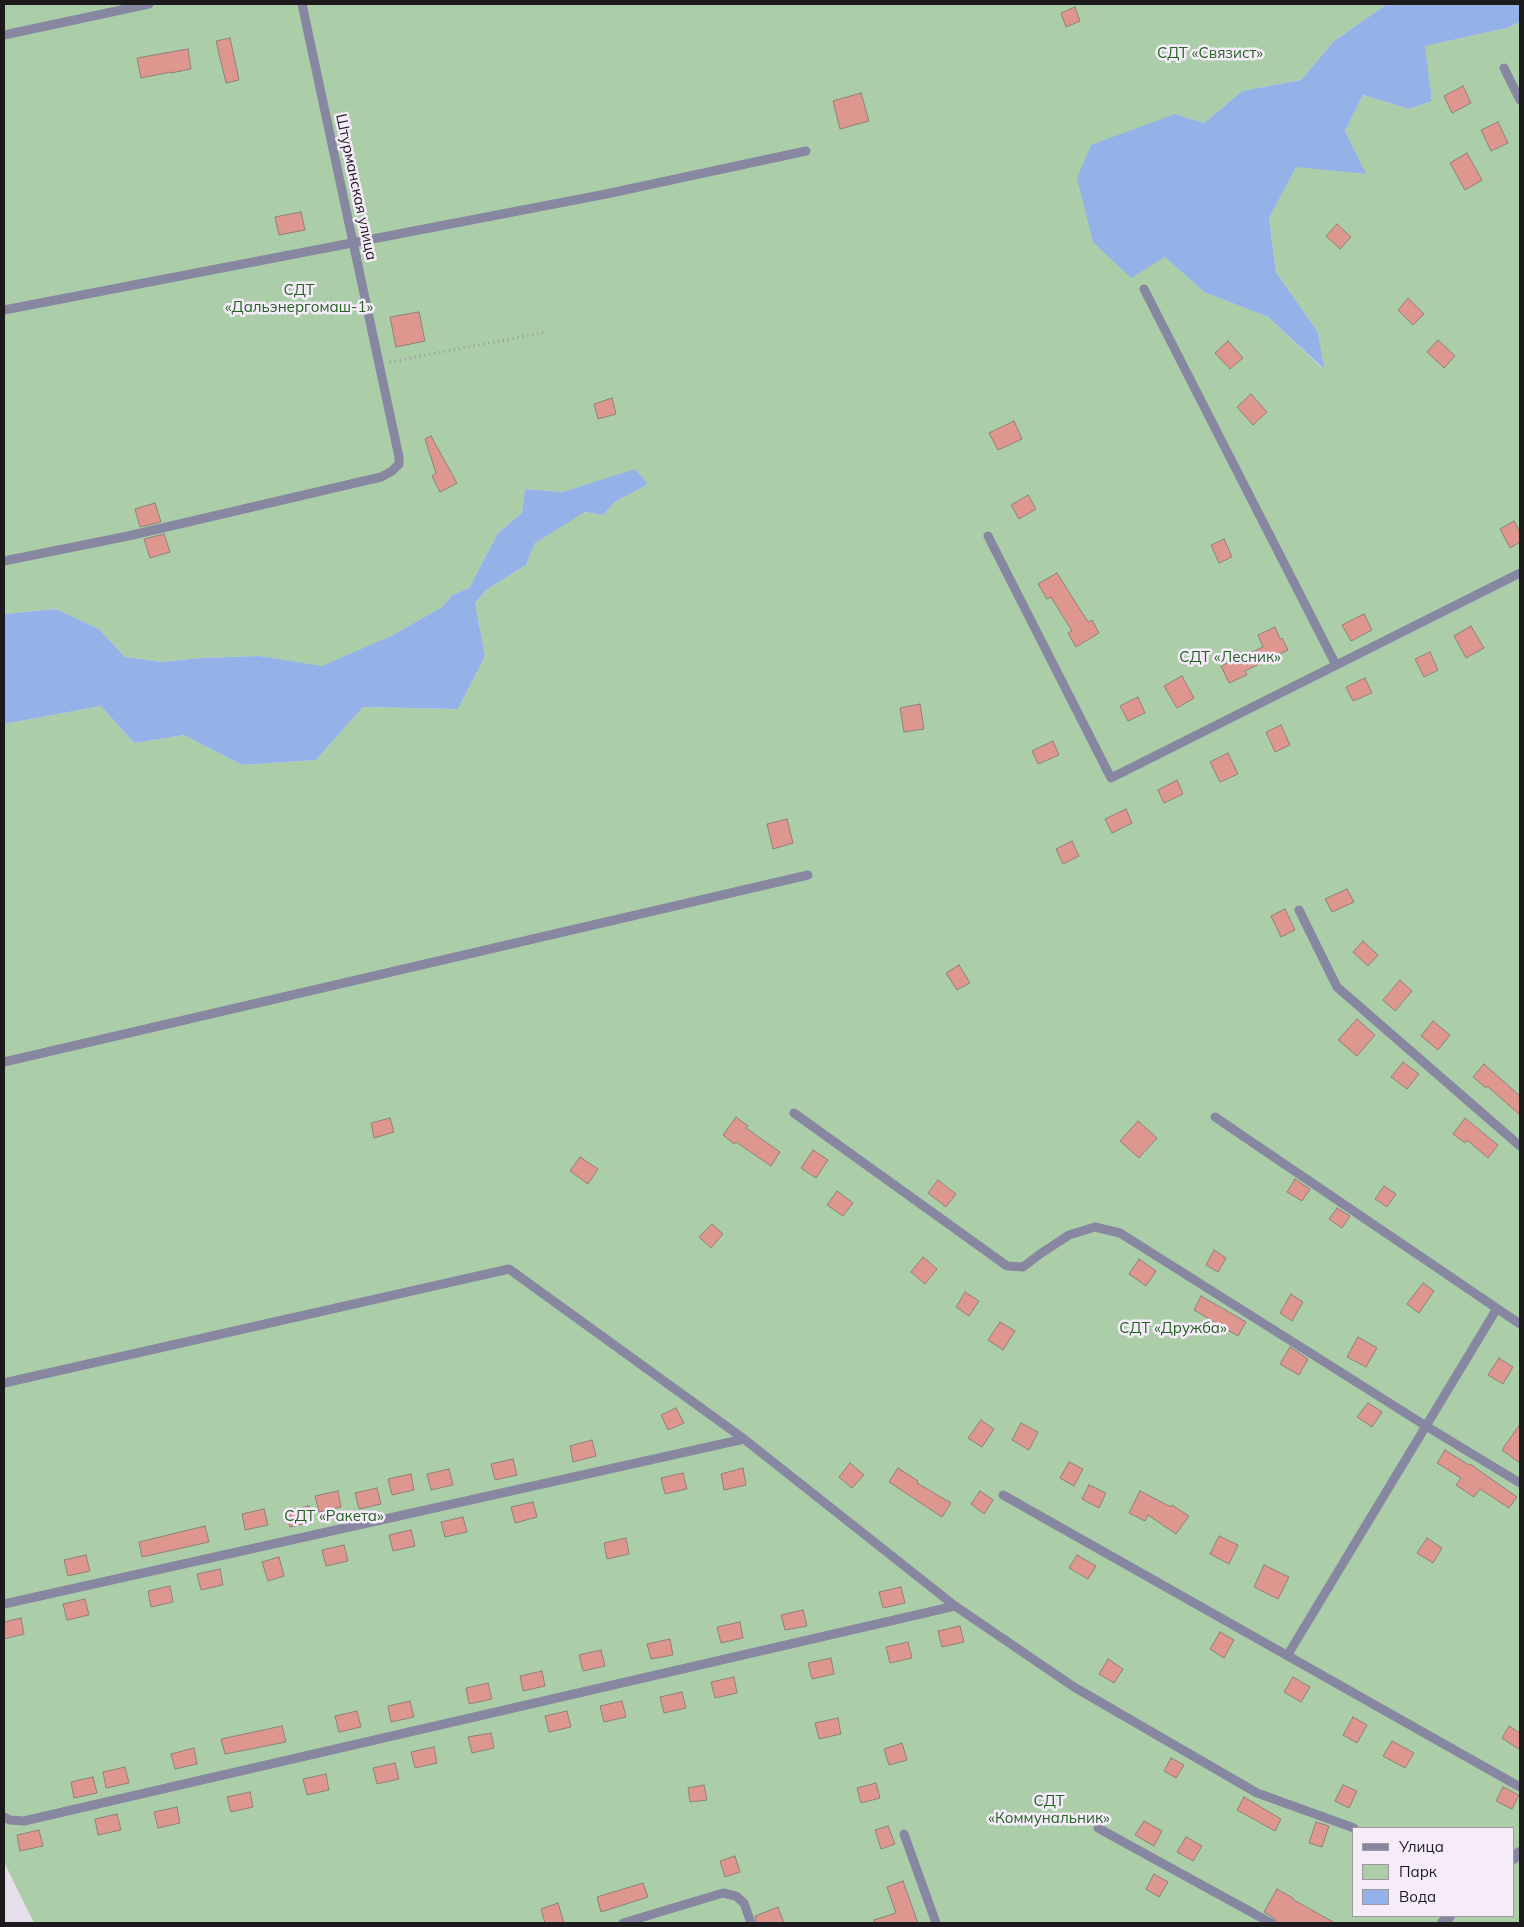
<!DOCTYPE html>
<meta charset="utf-8">
<style>
body{margin:0}
#map{position:relative;width:1524px;height:1927px;overflow:hidden;background:#e7deec;font-family:Mulish,sans-serif}
canvas{display:block}
.frame{position:absolute;inset:0;border:5px solid #1d1a1e;pointer-events:none}
.legend{position:absolute;left:1352px;top:1827px;width:162px;height:90px;box-sizing:border-box;background:#f5ebf9;border:1px solid #9f97a1;margin:0;padding:6px 9px;list-style:none;font-size:15px;color:#1d1a1e}
.legend li{display:flex;align-items:center;gap:10px;height:25px}
.legend b{width:25px;border:1px solid #9f97a1}
</style>
<div id="map">
<canvas width="1524" height="1927"></canvas>
<div class="frame"></div>
<ul class="legend">
<li><b style="height:6px;background:#8787a1"></b>Улица</li>
<li><b style="height:14px;background:#abcea8"></b>Парк</li>
<li><b style="height:14px;background:#94b2e8"></b>Вода</li>
</ul>
</div>
<script>
const c = document.querySelector('canvas').getContext('2d');
c.lineJoin = 'round';
function fill(path, color) { c.fillStyle = color; c.fill(path, 'evenodd'); }
const poly = rows => new Path2D(rows.map(r => 'M' + r).join(''));
function stroke(path, color, width, dash) { c.strokeStyle = color; c.lineWidth = width; c.lineCap = dash ? 'butt' : 'round'; c.setLineDash(dash || []); c.stroke(path); }
function label(font, color, halo, rows, align = 'center') {
  c.font = font + ' Mulish,sans-serif'; c.lineWidth = 5; c.setLineDash([]); c.textBaseline = 'middle'; c.strokeStyle = halo; c.fillStyle = color; for (const [text, x, y, turn = 0] of rows) {
    c.save(); c.translate(x, y); c.rotate((+turn || 0) * Math.PI / 180); c.textAlign = isNaN(turn) ? turn : align; if (halo) c.strokeText(text, 0, 0); c.fillText(text, 0, 0); c.restore();
  }
}
fill(poly([
 [4,4,1387,4,1334,41,1301,80,1242,91,1204,123,1175,114,1165,257,1204,292,1268,317,1323,369,1318,332,1276,272,1269,218,1296,166,1365,174,1345,131,1363,95,1409,109,1432,101,1424,46,1507,28,1520,22,1520,1923,34,1923,4,1862,4,724,101,706,134,743,184,735,242,765,316,760,363,707,458,709,485,656,475,603,486,590,526,565,535,543,562,525,585,512,603,515,615,502,648,484,635,470,563,492,525,489,522,513,498,533,469,588,452,595,442,607,393,635,322,667,259,656,200,658,162,662,125,657,99,629,56,609,4,614],
 [1353,1828,1513,1828,1513,1916,1353,1916]
]), '#abcea8');
fill(poly([
 [1387,4,1520,4,1520,22,1507,28,1425,46,1432,101,1409,109,1363,95,1345,131,1366,174,1296,167,1269,218,1276,272,1318,332,1324,369,1268,317,1204,292,1165,257,1131,278,1093,242,1077,178,1091,145,1175,114,1204,123,1242,91,1301,80,1334,41],
 [635,469,648,484,615,502,603,515,585,512,535,543,526,565,486,590,475,603,485,656,458,709,363,707,316,760,242,765,184,735,134,743,101,706,4,724,4,614,56,609,99,629,125,657,162,662,200,658,259,656,322,666,393,635,442,607,452,595,469,588,498,533,522,513,525,489,563,492]
]), '#94b2e8');
const building = poly([
 [1075,7,1080,21,1066,27,1061,13,1075,7],
 [230,38,239,80,226,83,216,41,230,38],
 [188,49,191,69,171,73,171,72,141,78,137,58,188,49],
 [1463,86,1471,103,1452,113,1444,96,1463,86],
 [861,93,869,121,840,129,833,101,861,93],
 [1498,122,1508,143,1491,151,1481,130,1498,122],
 [1467,153,1482,180,1465,190,1450,163,1467,153],
 [301,212,305,230,279,235,275,217,301,212],
 [1337,224,1351,237,1340,249,1326,236,1337,224],
 [1408,298,1424,314,1413,325,1398,310,1408,298],
 [419,312,425,341,396,347,390,317,419,312],
 [1438,340,1455,356,1444,368,1427,352,1438,340],
 [1228,341,1243,358,1230,369,1215,353,1228,341],
 [1251,394,1267,412,1253,425,1237,407,1251,394],
 [612,398,616,414,598,419,594,404,612,398],
 [1014,421,1022,439,998,450,989,433,1014,421],
 [431,436,457,483,440,492,432,476,436,473,425,439,431,436],
 [1028,495,1036,509,1019,519,1011,505,1028,495],
 [155,503,161,522,140,527,135,509,155,503],
 [1514,521,1520,532,1520,542,1510,548,1500,529,1514,521],
 [164,534,170,552,150,558,144,539,164,534],
 [1224,539,1232,557,1219,563,1211,545,1224,539],
 [1057,573,1088,622,1092,620,1099,633,1076,647,1068,633,1072,631,1051,597,1047,599,1038,584,1057,573],
 [1364,614,1372,630,1351,641,1342,625,1364,614],
 [1471,626,1484,648,1466,658,1454,636,1471,626],
 [1275,627,1280,639,1282,638,1288,650,1245,671,1247,675,1229,683,1221,666,1263,647,1258,635,1275,627],
 [1430,652,1438,670,1424,677,1415,659,1430,652],
 [1182,676,1194,698,1177,708,1164,686,1182,676],
 [1365,678,1372,693,1353,701,1346,687,1365,678],
 [1138,697,1145,713,1128,721,1120,706,1138,697],
 [920,704,924,729,904,732,900,708,920,704],
 [1281,725,1290,745,1275,752,1266,732,1281,725],
 [1053,741,1059,755,1038,764,1032,751,1053,741],
 [1228,753,1238,774,1220,782,1210,762,1228,753],
 [1177,780,1183,794,1164,803,1158,790,1177,780],
 [1126,809,1132,823,1112,833,1105,819,1126,809],
 [787,819,793,843,773,849,767,824,787,819],
 [1072,841,1079,856,1063,864,1056,849,1072,841],
 [1347,889,1354,902,1332,912,1325,899,1347,889],
 [1285,909,1295,930,1281,937,1271,916,1285,909],
 [1363,941,1378,955,1368,966,1353,952,1363,941],
 [959,965,970,983,957,990,946,973,959,965],
 [1400,980,1412,991,1395,1011,1383,1000,1400,980],
 [1357,1019,1375,1035,1357,1056,1338,1040,1357,1019],
 [1433,1021,1450,1035,1438,1050,1421,1036,1433,1021],
 [1403,1062,1419,1074,1407,1089,1391,1077,1403,1062],
 [1484,1064,1520,1096,1520,1115,1487,1086,1486,1088,1473,1077,1484,1064],
 [736,1117,748,1126,746,1128,780,1152,771,1166,736,1142,734,1144,723,1135,736,1117],
 [390,1118,394,1132,374,1138,371,1123,390,1118],
 [1465,1118,1498,1145,1488,1158,1467,1140,1465,1143,1453,1134,1465,1118],
 [1138,1121,1157,1138,1139,1158,1120,1141,1138,1121],
 [813,1150,828,1160,816,1178,801,1168,813,1150],
 [580,1157,598,1169,588,1184,570,1171,580,1157],
 [1295,1179,1310,1189,1302,1201,1287,1192,1295,1179],
 [938,1180,956,1194,946,1207,928,1193,938,1180],
 [1384,1186,1396,1194,1387,1207,1375,1199,1384,1186],
 [837,1191,853,1203,843,1216,827,1205,837,1191],
 [1337,1208,1350,1216,1342,1228,1329,1219,1337,1208],
 [712,1224,723,1234,711,1248,699,1237,712,1224],
 [1214,1250,1226,1258,1218,1272,1206,1265,1214,1250],
 [923,1257,937,1269,925,1284,911,1272,923,1257],
 [1139,1259,1156,1271,1146,1286,1129,1274,1139,1259],
 [1423,1283,1434,1291,1419,1313,1407,1304,1423,1283],
 [965,1292,979,1301,969,1316,956,1307,965,1292],
 [1291,1294,1303,1302,1292,1321,1280,1313,1291,1294],
 [1201,1296,1246,1322,1238,1336,1194,1310,1201,1296],
 [1000,1322,1015,1331,1003,1350,988,1340,1000,1322],
 [1358,1337,1377,1348,1366,1367,1347,1357,1358,1337],
 [1290,1347,1308,1359,1299,1375,1280,1364,1290,1347],
 [1499,1358,1513,1367,1503,1384,1488,1375,1499,1358],
 [1368,1403,1382,1412,1372,1427,1357,1417,1368,1403],
 [676,1408,684,1423,668,1430,661,1415,676,1408],
 [981,1420,994,1429,982,1447,968,1438,981,1420],
 [1021,1423,1038,1432,1029,1450,1012,1440,1021,1423],
 [1520,1424,1520,1463,1502,1450,1520,1424],
 [592,1440,596,1456,573,1462,570,1446,592,1440],
 [1445,1450,1469,1465,1470,1464,1517,1497,1509,1508,1480,1489,1474,1497,1456,1485,1461,1478,1437,1463,1445,1450],
 [513,1459,517,1475,495,1480,491,1464,513,1459],
 [1069,1462,1083,1469,1074,1486,1060,1478,1069,1462],
 [850,1463,864,1475,852,1488,839,1477,850,1463],
 [743,1468,746,1485,724,1490,721,1474,743,1468],
 [898,1468,918,1481,917,1483,951,1503,942,1517,889,1482,898,1468],
 [449,1469,453,1485,431,1490,427,1474,449,1469],
 [683,1473,687,1489,665,1494,661,1478,683,1473],
 [411,1474,414,1490,392,1495,388,1479,411,1474],
 [1089,1485,1106,1493,1099,1508,1082,1499,1089,1485],
 [377,1488,381,1504,359,1509,355,1493,377,1488],
 [338,1491,341,1507,319,1512,315,1496,338,1491],
 [980,1491,993,1500,984,1514,971,1504,980,1491],
 [1140,1491,1171,1507,1172,1505,1189,1516,1176,1534,1148,1515,1145,1521,1129,1513,1140,1491],
 [533,1502,537,1517,515,1523,511,1507,533,1502],
 [309,1506,312,1522,290,1527,286,1511,309,1506],
 [264,1509,268,1525,245,1530,242,1514,264,1509],
 [463,1517,467,1532,445,1537,441,1522,463,1517],
 [205,1526,209,1542,142,1557,139,1542,205,1526],
 [411,1530,415,1546,393,1551,389,1535,411,1530],
 [1219,1536,1238,1545,1229,1564,1210,1554,1219,1536],
 [626,1538,629,1554,607,1559,604,1543,626,1538],
 [1427,1538,1442,1548,1433,1563,1417,1553,1427,1538],
 [344,1545,348,1561,326,1566,322,1550,344,1545],
 [86,1555,90,1571,68,1576,64,1560,86,1555],
 [1077,1555,1096,1566,1088,1579,1069,1568,1077,1555],
 [279,1557,284,1576,268,1581,262,1562,279,1557],
 [1264,1565,1289,1577,1278,1599,1254,1587,1264,1565],
 [220,1569,223,1585,201,1590,197,1574,220,1569],
 [170,1586,173,1602,151,1607,148,1591,170,1586],
 [901,1587,905,1603,883,1608,879,1592,901,1587],
 [85,1599,89,1615,67,1620,63,1604,85,1599],
 [803,1610,807,1626,785,1630,781,1615,803,1610],
 [21,1618,24,1634,4,1639,4,1622,21,1618],
 [740,1622,743,1638,721,1643,717,1627,740,1622],
 [960,1626,964,1642,942,1647,938,1631,960,1626],
 [1220,1632,1234,1640,1224,1658,1210,1649,1220,1632],
 [670,1639,673,1655,651,1659,647,1644,670,1639],
 [908,1642,912,1658,890,1663,886,1647,908,1642],
 [601,1650,605,1666,583,1671,579,1655,601,1650],
 [831,1658,834,1674,812,1679,808,1663,831,1658],
 [1108,1659,1123,1669,1114,1683,1099,1674,1108,1659],
 [542,1671,545,1686,523,1691,520,1676,542,1671],
 [734,1677,737,1693,715,1698,711,1682,734,1677],
 [1293,1677,1310,1687,1301,1702,1284,1692,1293,1677],
 [488,1683,492,1699,469,1704,466,1688,488,1683],
 [682,1692,686,1708,664,1713,660,1697,682,1692],
 [410,1701,414,1717,391,1722,388,1706,410,1701],
 [622,1701,626,1717,604,1722,600,1706,622,1701],
 [357,1711,361,1727,339,1732,335,1716,357,1711],
 [567,1711,571,1727,549,1732,545,1716,567,1711],
 [1353,1717,1367,1725,1357,1743,1343,1735,1353,1717],
 [838,1718,841,1734,819,1739,815,1723,838,1718],
 [282,1726,286,1742,225,1754,221,1739,282,1726],
 [1509,1726,1520,1733,1520,1750,1502,1738,1509,1726],
 [491,1733,494,1748,472,1753,468,1737,491,1733],
 [1392,1741,1414,1753,1405,1768,1383,1756,1392,1741],
 [902,1743,907,1760,889,1765,884,1749,902,1743],
 [434,1747,437,1763,415,1768,411,1752,434,1747],
 [194,1748,197,1764,175,1769,171,1754,194,1748],
 [1171,1758,1184,1765,1176,1778,1164,1771,1171,1758],
 [395,1763,399,1779,377,1784,373,1768,395,1763],
 [125,1767,129,1783,106,1788,103,1772,125,1767],
 [326,1774,329,1790,307,1795,303,1779,326,1774],
 [93,1777,97,1793,74,1798,71,1782,93,1777],
 [876,1783,880,1798,861,1803,857,1788,876,1783],
 [704,1785,707,1800,690,1802,688,1788,704,1785],
 [1343,1785,1357,1791,1349,1808,1335,1801,1343,1785],
 [1503,1787,1519,1795,1512,1809,1496,1801,1503,1787],
 [250,1792,253,1807,231,1812,227,1797,250,1792],
 [1244,1797,1281,1819,1275,1831,1237,1810,1244,1797],
 [177,1807,180,1823,158,1828,154,1812,177,1807],
 [117,1814,121,1830,98,1835,95,1819,117,1814],
 [1144,1821,1162,1831,1154,1846,1135,1835,1144,1821],
 [1316,1822,1329,1826,1322,1847,1309,1843,1316,1822],
 [888,1826,895,1844,881,1849,875,1830,888,1826],
 [39,1830,43,1846,20,1851,17,1835,39,1830],
 [1186,1837,1202,1846,1193,1861,1177,1852,1186,1837],
 [735,1856,740,1872,725,1877,720,1861,735,1856],
 [1154,1874,1168,1882,1159,1897,1146,1889,1154,1874],
 [903,1881,918,1923,874,1923,874,1920,896,1913,887,1887,903,1881],
 [643,1883,648,1897,601,1912,597,1897,643,1883],
 [1277,1889,1293,1898,1292,1899,1335,1923,1277,1923,1274,1918,1264,1912,1277,1889],
 [558,1903,564,1923,545,1923,541,1909,558,1903],
 [778,1907,784,1923,757,1923,755,1916,778,1907]
]);
fill(building, '#dd978e');
stroke(building, '#90807e', 1);
stroke(poly([
 [390,362,546,332]
]), '#9e97a1', 3, [1, 4]);
stroke(poly([
 [4,35,149,4],
 [1504,68,1520,100],
 [1144,289,1336,665],
 [4,310,606,194,806,151],
 [988,536,1111,778,1520,573],
 [4,561,128,536,381,477,392,471,399,464,399,457,302,4],
 [1299,910,1337,987,1520,1146],
 [4,1062,808,875],
 [794,1113,1007,1266,1023,1267,1040,1254,1069,1235,1095,1227,1120,1233,1426,1426,1520,1483],
 [1215,1117,1520,1324],
 [4,1383,509,1269,744,1439,955,1606,1074,1687,1257,1793,1354,1828],
 [1003,1495,1520,1787],
 [4,1604,744,1439],
 [1287,1656,1496,1310],
 [4,1817,10,1820,24,1821,955,1606],
 [1098,1828,1271,1923],
 [904,1834,936,1923],
 [623,1923,723,1893,736,1896,744,1903,751,1923]
]), '#8787a1', 9);
stroke(poly([
 [1513,1858,1520,1853],
 [1443,1923,1449,1916]
]), '#8787a1', 12);
label('15px', '#236222', '#f5ebf9', [
 ["СДТ «Связист»",1210,53],
 ["СДТ",299,290],
 ["«Дальэнергомаш-1»",299,307],
 ["СДТ «Лесник»",1230,657],
 ["СДТ «Дружба»",1173,1328],
 ["СДТ «Ракета»",334,1516],
 ["СДТ",1049,1801],
 ["«Коммунальник»",1049,1818]
]);
label('15px', '#1d1a1e', '#f5ebf9', [
 ["Штурманская улица",356,187,78]
]);
</script>
